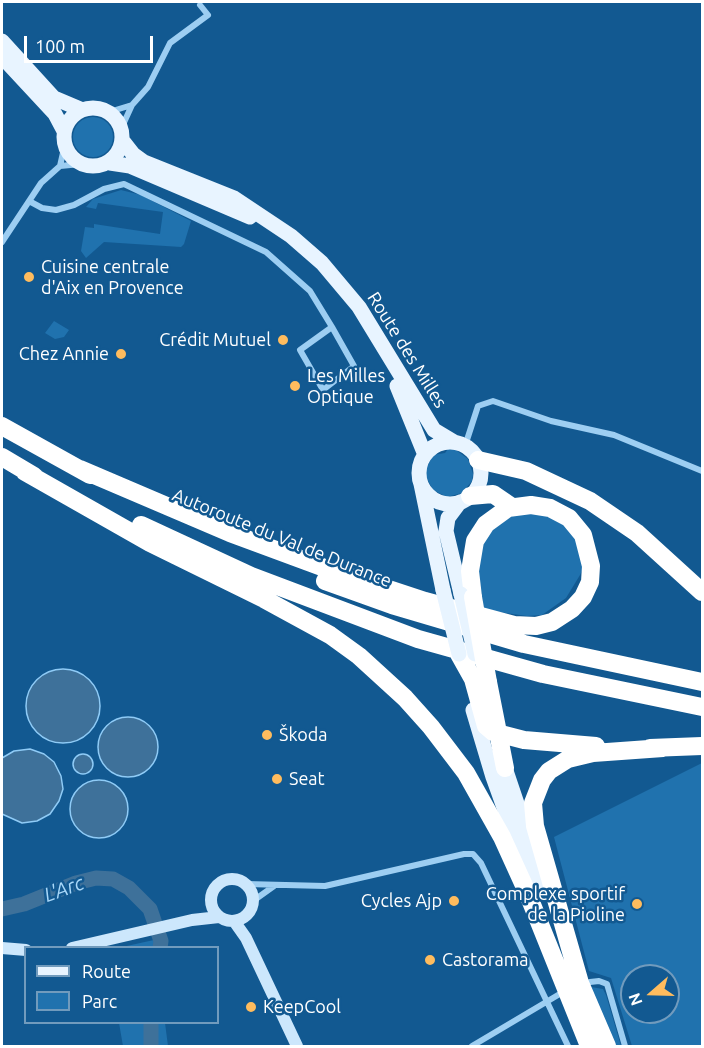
<!DOCTYPE html>
<meta charset="utf-8">
<style>
body{margin:0}
#map{position:relative;width:704px;height:1048px;overflow:hidden;background:#125991;font-family:Ubuntu,sans-serif}
canvas{display:block}
.frame{position:absolute;inset:0;border:3px solid #fff;pointer-events:none}
.legend{position:absolute;left:24px;top:946px;width:195px;height:78px;box-sizing:border-box;background:#125991;border:2px solid #719bbd;margin:0;padding:8px 10px;list-style:none;font-size:18px;color:#fff}
.legend li{display:flex;align-items:center;gap:12px;height:30px}
.legend b{width:30px;border:2px solid #719bbd}
.north{position:absolute;left:620px;top:964px;width:60px;height:60px;box-sizing:border-box;background:#125991;border:2px solid #719bbd;border-radius:50%;rotate:250deg;font-size:16px;font-weight:700;line-height:24px;text-align:center;color:#fff}
.north::after{content:'';display:block;margin:auto;width:21px;height:27px;background:#ffbc5e;clip-path:polygon(50% 0,100% 100%,50% 72%,0 100%)}
.scale{position:absolute;left:24px;top:36px;width:129px;height:27px;box-sizing:border-box;border:3px solid #fff;border-top:0;padding-left:8px;font-size:18px;line-height:21px;white-space:nowrap;color:#fff;-webkit-text-stroke:4px #125991;paint-order:stroke}
</style>
<div id="map">
<canvas width="704" height="1048"></canvas>
<div class="frame"></div>
<ul class="legend">
<li><b style="height:8px;background:#e8f4ff"></b>Route</li>
<li><b style="height:16px;background:#2072ae"></b>Parc</li>
</ul>
<div class="north">N</div>
<div class="scale">100 m</div>
</div>
<script>
const c = document.querySelector('canvas').getContext('2d');
c.lineJoin = 'round';
function fill(path, color) { c.fillStyle = color; c.fill(path, 'evenodd'); }
const poly = rows => new Path2D(rows.map(r => 'M' + r).join(''));
function stroke(path, color, width, dash) { c.strokeStyle = color; c.lineWidth = width; c.lineCap = dash ? 'butt' : 'round'; c.setLineDash(dash || []); c.stroke(path); }
function label(font, color, halo, rows, align = 'center') {
  c.font = font + ' Ubuntu,sans-serif'; c.lineWidth = 5; c.setLineDash([]); c.textBaseline = 'middle'; c.strokeStyle = halo; c.fillStyle = color; for (const [text, x, y, turn = 0] of rows) {
    c.save(); c.translate(x, y); c.rotate((+turn || 0) * Math.PI / 180); c.textAlign = isNaN(turn) ? turn : align; if (halo) c.strokeText(text, 0, 0); c.fillText(text, 0, 0); c.restore();
  }
}
fill(poly([
 '73 137a20 20 0 1 1 40 0a20 20 0 1 1-40 0Z',
 [121,190,141,195,191,221,184,244,181,247,104,242,86,258,81,251,85,227,94,228,94,224,160,234,163,212,98,203,96,209,86,207,93,199],
 [54,321,69,330,64,337,55,339,45,333],
 [448,449,456,450,468,459,473,474,472,481,462,493,447,497,433,490,426,477,426,469,433,455,445,453],
 [521,512,549,515,567,527,575,537,585,564,580,575,566,598,542,615,527,616,484,610,476,558,479,547,498,523],
 [702,763,702,1046,632,1046,611,978,589,971,554,837],
 [632,976,668,976,668,1012,632,1012],
 [163,938,162,947,122,947],
 [591,987,603,989,606,995,621,1046,613,1046],
 [119,1023,165,1023,168,1046,123,1046]
]), '#2072ae');
const water = poly([
 '26 706a37 37 0 1 1 74 0a37 37 0 1 1-74 0Z',
 '98 747a30 30 0 1 1 60 0a30 30 0 1 1-60 0Z',
 [30,749,44,754,54,762,61,776,63,789,59,801,50,814,37,821,22,823,2,814,2,758,14,751,30,749],
 '73 764a10 10 0 1 1 20 0a10 10 0 1 1-20 0Z',
 '70 809a29 29 0 1 1 58 0a29 29 0 1 1-58 0Z'
]);
fill(water, '#3e719a');
stroke(water, '#8fcbf6', 1.5);
stroke(poly([
 [2,909,24,904,76,883,96,878,113,879,129,888,150,909,161,941,160,948],
 [151,1022,151,1046]
]), '#3e719a', 15);
stroke(poly([
 [132,105,148,87,170,43,208,15,200,5],
 [109,112,132,105,121,129],
 [60,166,81,164],
 [29,201,42,208,56,210,74,205,104,189,124,184,266,252,310,291,332,327,354,366,323,390,300,350,332,327],
 [2,242,41,183,60,166,65,144],
 [465,446,478,406,493,401,551,421,614,435,702,471],
 [246,884,325,886,464,854,473,854,481,863,568,1046],
 [253,901,274,886],
 [590,982,599,981,607,984,625,1046],
 [472,1046,558,995]
]), '#9dcef2', 6);
stroke(poly([
 '211 900a21 21 0 1 1 42 0a21 21 0 1 1-42 0Z',
 [234,921,246,938,297,1046],
 [2,948,26,950],
 [72,948,192,920,219,917]
]), '#cce7fc', 12);
stroke(poly([
 [2,41,54,98,80,109],
 [2,57,55,114,64,131],
 '64 137a29 29 0 1 1 58 0a29 29 0 1 1-58 0Z',
 [122,140,133,154,144,162,234,198,291,236,322,263,359,307,434,430,454,442],
 [110,163,130,166,250,217],
 [397,386,425,455],
 '419 473a31 31 0 1 1 62 0a31 31 0 1 1-62 0Z',
 [421,484,443,590],
 [460,502,448,518,446,531,461,594],
 [473,710,493,777,530,880],
 [502,759,545,887]
]), '#e8f4ff', 15);
stroke(poly([
 [2,426,90,475],
 [2,457,34,476],
 [478,460,526,471,590,501,637,533,702,592],
 [80,469,230,533,322,567,425,601,514,625,536,626,552,622,572,609,583,597,590,582,591,566,583,535,569,518,550,508,531,505,508,508,486,524,475,541,470,571,473,597],
 [25,472,150,543,264,599,330,635,359,656,405,698,431,727,466,773,502,837,527,892,589,1046],
 [470,496,493,494,512,507],
 [141,525,251,576,418,639,543,674,702,707],
 [325,581,392,605,524,644,702,682],
 [459,654,473,679,486,726,493,732,524,740,596,746],
 [488,682,505,768],
 [650,748,702,746],
 [607,1046,580,983,535,826,533,803,542,780,549,771,568,759,593,753,663,748]
]), '#fff', 18);
stroke(poly([
 [443,590,459,654],
 [461,594,475,654]
]), '#e8f4ff', 15);
stroke(poly([
 [473,597,488,682]
]), '#fff', 18);
for (const [x, y, r, color] of [
 [29,277,6,"#ffbc5e"],
 [283,340,6,"#ffbc5e"],
 [121,354,6,"#ffbc5e"],
 [295,386,6,"#ffbc5e"],
 [267,735,6,"#ffbc5e"],
 [277,779,6,"#ffbc5e"],
 [454,901,6,"#ffbc5e"],
 [637,904,6,"#ffbc5e"],
 [430,960,6,"#ffbc5e"],
 [251,1007,6,"#ffbc5e"]
]) { const dot = new Path2D(); dot.arc(x, y, r, 0, 2 * Math.PI); c.fillStyle = color; c.fill(dot); stroke(dot, '#125991', 2); }
label('18px', '#fff', '#125991', [
 ["Cuisine centrale",41,267],
 ["d'Aix en Provence",41,288],
 ["Crédit Mutuel",271,340,"right"],
 ["Chez Annie",109,354,"right"],
 ["Les Milles",307,376],
 ["Optique",307,397],
 ["Škoda",279,735],
 ["Seat",289,779],
 ["Complexe sportif",625,894,"right"],
 ["de la Pioline",625,915,"right"],
 ["Cycles Ajp",442,901,"right"],
 ["Castorama",442,960],
 ["KeepCool",263,1007]
], 'left');
label('18px', '#fff', '#125991', [
 ["Route des Milles",407,350,58],
 ["Autoroute du Val de Durance",282,538,22]
]);
label('italic 20px', '#a9d8f9', '#125991', [
 ["L'Arc",64,889,-20]
]);
</script>
